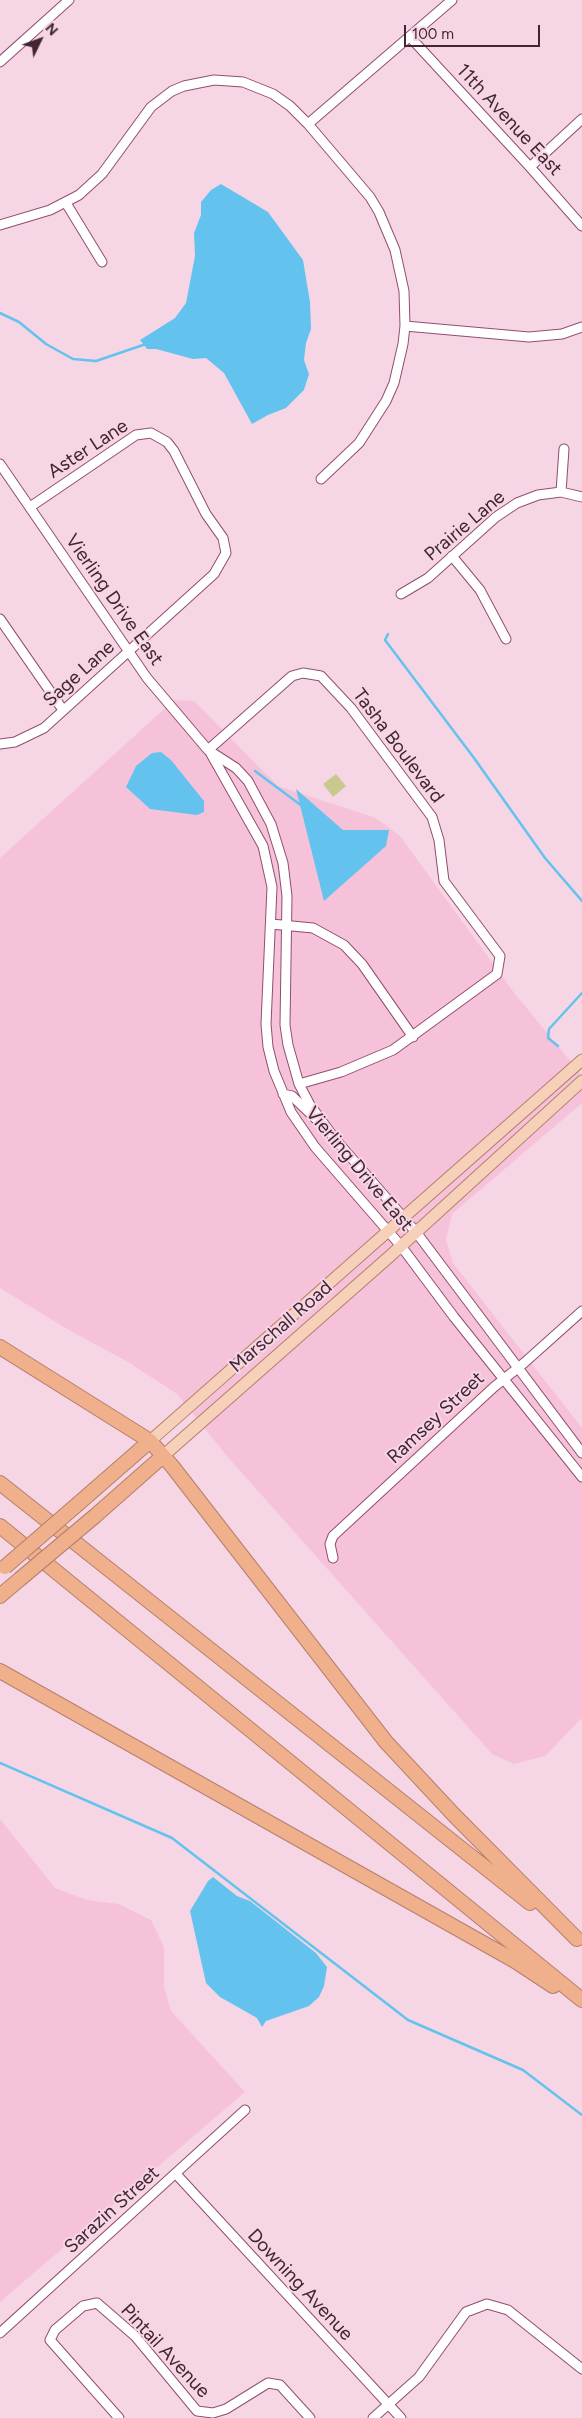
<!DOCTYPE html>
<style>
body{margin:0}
#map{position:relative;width:582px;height:2418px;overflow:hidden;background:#f6d6e4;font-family:Figtree,sans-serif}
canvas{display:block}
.north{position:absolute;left:15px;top:15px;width:50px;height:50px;-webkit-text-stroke:4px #f6d6e4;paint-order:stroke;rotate:48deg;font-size:14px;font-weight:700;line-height:20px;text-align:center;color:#422533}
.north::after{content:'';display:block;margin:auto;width:18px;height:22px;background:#422533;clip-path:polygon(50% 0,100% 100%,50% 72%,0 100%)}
.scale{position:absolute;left:404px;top:25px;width:136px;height:22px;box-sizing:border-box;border:2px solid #422533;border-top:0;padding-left:6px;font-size:15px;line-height:18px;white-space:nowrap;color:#422533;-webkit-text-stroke:4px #f6d6e4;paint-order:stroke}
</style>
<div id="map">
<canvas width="582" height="2418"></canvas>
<div class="north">N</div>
<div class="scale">100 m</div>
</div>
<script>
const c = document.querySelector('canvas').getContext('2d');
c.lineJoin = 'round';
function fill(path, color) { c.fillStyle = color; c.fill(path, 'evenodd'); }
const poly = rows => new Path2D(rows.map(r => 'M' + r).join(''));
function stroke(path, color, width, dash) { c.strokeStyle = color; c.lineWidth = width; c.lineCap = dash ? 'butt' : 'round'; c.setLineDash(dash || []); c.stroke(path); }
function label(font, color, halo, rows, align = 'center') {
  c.font = font + ' Figtree,sans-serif'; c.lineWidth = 4; c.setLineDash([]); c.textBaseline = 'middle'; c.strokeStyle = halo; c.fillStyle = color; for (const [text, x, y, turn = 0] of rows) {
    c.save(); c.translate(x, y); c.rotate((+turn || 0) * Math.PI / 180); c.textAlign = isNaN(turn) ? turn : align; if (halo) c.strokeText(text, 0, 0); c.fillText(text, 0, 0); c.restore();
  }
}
fill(poly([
 [174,700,194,701,278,786,376,818,400,836,515,994,582,1075,582,1103,452,1214,446,1240,453,1263,582,1428,582,1718,545,1756,514,1764,492,1754,226,1455,177,1394,128,1362,67,1329,0,1288,0,858],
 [0,1819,55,1888,87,1900,119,1904,151,1920,164,1947,164,1987,171,2011,245,2092,0,2302]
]), '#f6c2da');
fill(poly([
 [336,774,346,786,333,797,323,784]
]), '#c7c98f');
fill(poly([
 [221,184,268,212,303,260,310,302,311,329,306,343,304,360,309,374,304,390,286,408,268,415,252,424,224,373,206,358,193,359,156,349,147,349,140,340,175,318,186,303,195,256,194,233,201,215,201,202,211,190],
 [161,752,171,760,204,801,204,812,197,815,150,809,126,787,136,766,152,753],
 [296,789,343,830,389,830,386,846,324,901],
 [213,1877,237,1896,250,1901,316,1953,327,1967,324,1986,319,1997,309,2006,266,2021,262,2027,257,2018,220,1997,206,1983,190,1911,208,1881]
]), '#64c3ee');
stroke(poly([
 [0,313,19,322,46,344,73,359,96,361,146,344],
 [388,634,385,640,474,758,545,858,582,901],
 [255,771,302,806],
 [558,1046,548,1038,549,1029,582,993],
 [0,1763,172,1838,408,2020,523,2070,582,2115]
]), '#64c3ee', 2.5);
const minor = poly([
 [410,37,530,167,582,226],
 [0,62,69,0],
 [308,124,452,0],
 [530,167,582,119],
 [66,203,102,262],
 [0,225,50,210,79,195,102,174,151,107,172,91,184,86,214,80,243,82,273,94,290,106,308,124,370,197,379,212,395,250,404,291,405,326,403,344,394,383,386,401,359,443,321,479],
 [405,326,529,337,562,334,582,327],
 [0,464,147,678,208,750,236,768,248,781,271,824,283,863,287,896,285,1025,288,1045,299,1084,310,1105,335,1139,416,1232,582,1453],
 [561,492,564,449],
 [452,556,480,590,506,639],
 [401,594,428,578,496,517,517,503,538,495,561,492,582,497],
 [0,619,63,710],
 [0,744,15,742,44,728,214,574,226,553,223,538,206,514,174,451,167,442,151,433,136,435,30,507],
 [208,750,292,676,303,673,321,676,351,708,432,817,439,840,444,881,500,956,497,974,393,1050,341,1072,299,1084],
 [210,752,263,846,272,887,266,1024,268,1047,274,1071,291,1112,315,1147,401,1246,454,1317,582,1477],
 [271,924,313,928,344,945,362,964,413,1037],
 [283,1094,292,1096,317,1120],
 [333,1558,330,1544,333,1536,494,1387,524,1363,582,1311],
 [176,2174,401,2418],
 [0,2333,245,2110],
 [119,2418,50,2340,55,2330,83,2306,97,2303,135,2336,197,2411,213,2413,226,2409,268,2383,280,2385,310,2418],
 [373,2418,419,2377,466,2312,487,2304,508,2310,582,2369]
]);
const major = poly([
 [150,1441,582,1060],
 [163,1456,390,1256,582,1081]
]);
const highway = poly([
 [0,1347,150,1441,172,1466,386,1742,454,1815,577,1939],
 [0,1483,530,1903],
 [79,1503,150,1441],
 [95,1516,163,1456],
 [0,1526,582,2000],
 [0,1596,20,1579],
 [0,1671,515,1961,553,1986]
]);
stroke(minor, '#914e70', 11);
stroke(major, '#b47f6d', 13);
stroke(highway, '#b47f6d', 16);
stroke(minor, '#fff', 9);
stroke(major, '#f7d0ba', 11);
stroke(highway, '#f1b08c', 14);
const highwayBridge = poly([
 [5,1567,79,1503],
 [20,1579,95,1516]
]);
stroke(highwayBridge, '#b47f6d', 16, []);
stroke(highwayBridge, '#f1b08c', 14);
label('19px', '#422533', '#f6d6e4', [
 ["11th Avenue East",509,120,47],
 ["Aster Lane",88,449,-33],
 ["Prairie Lane",465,526,-40],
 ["Vierling Drive East",114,600,55],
 ["Sage Lane",79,674,-42],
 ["Tasha Boulevard",398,746,53],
 ["Vierling Drive East",359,1169,50],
 ["Marschall Road",281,1327,-41],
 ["Ramsey Street",436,1418,-43],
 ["Sarazin Street",112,2210,-42],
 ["Downing Avenue",300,2285,47],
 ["Pintail Avenue",165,2351,47]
]);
</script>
